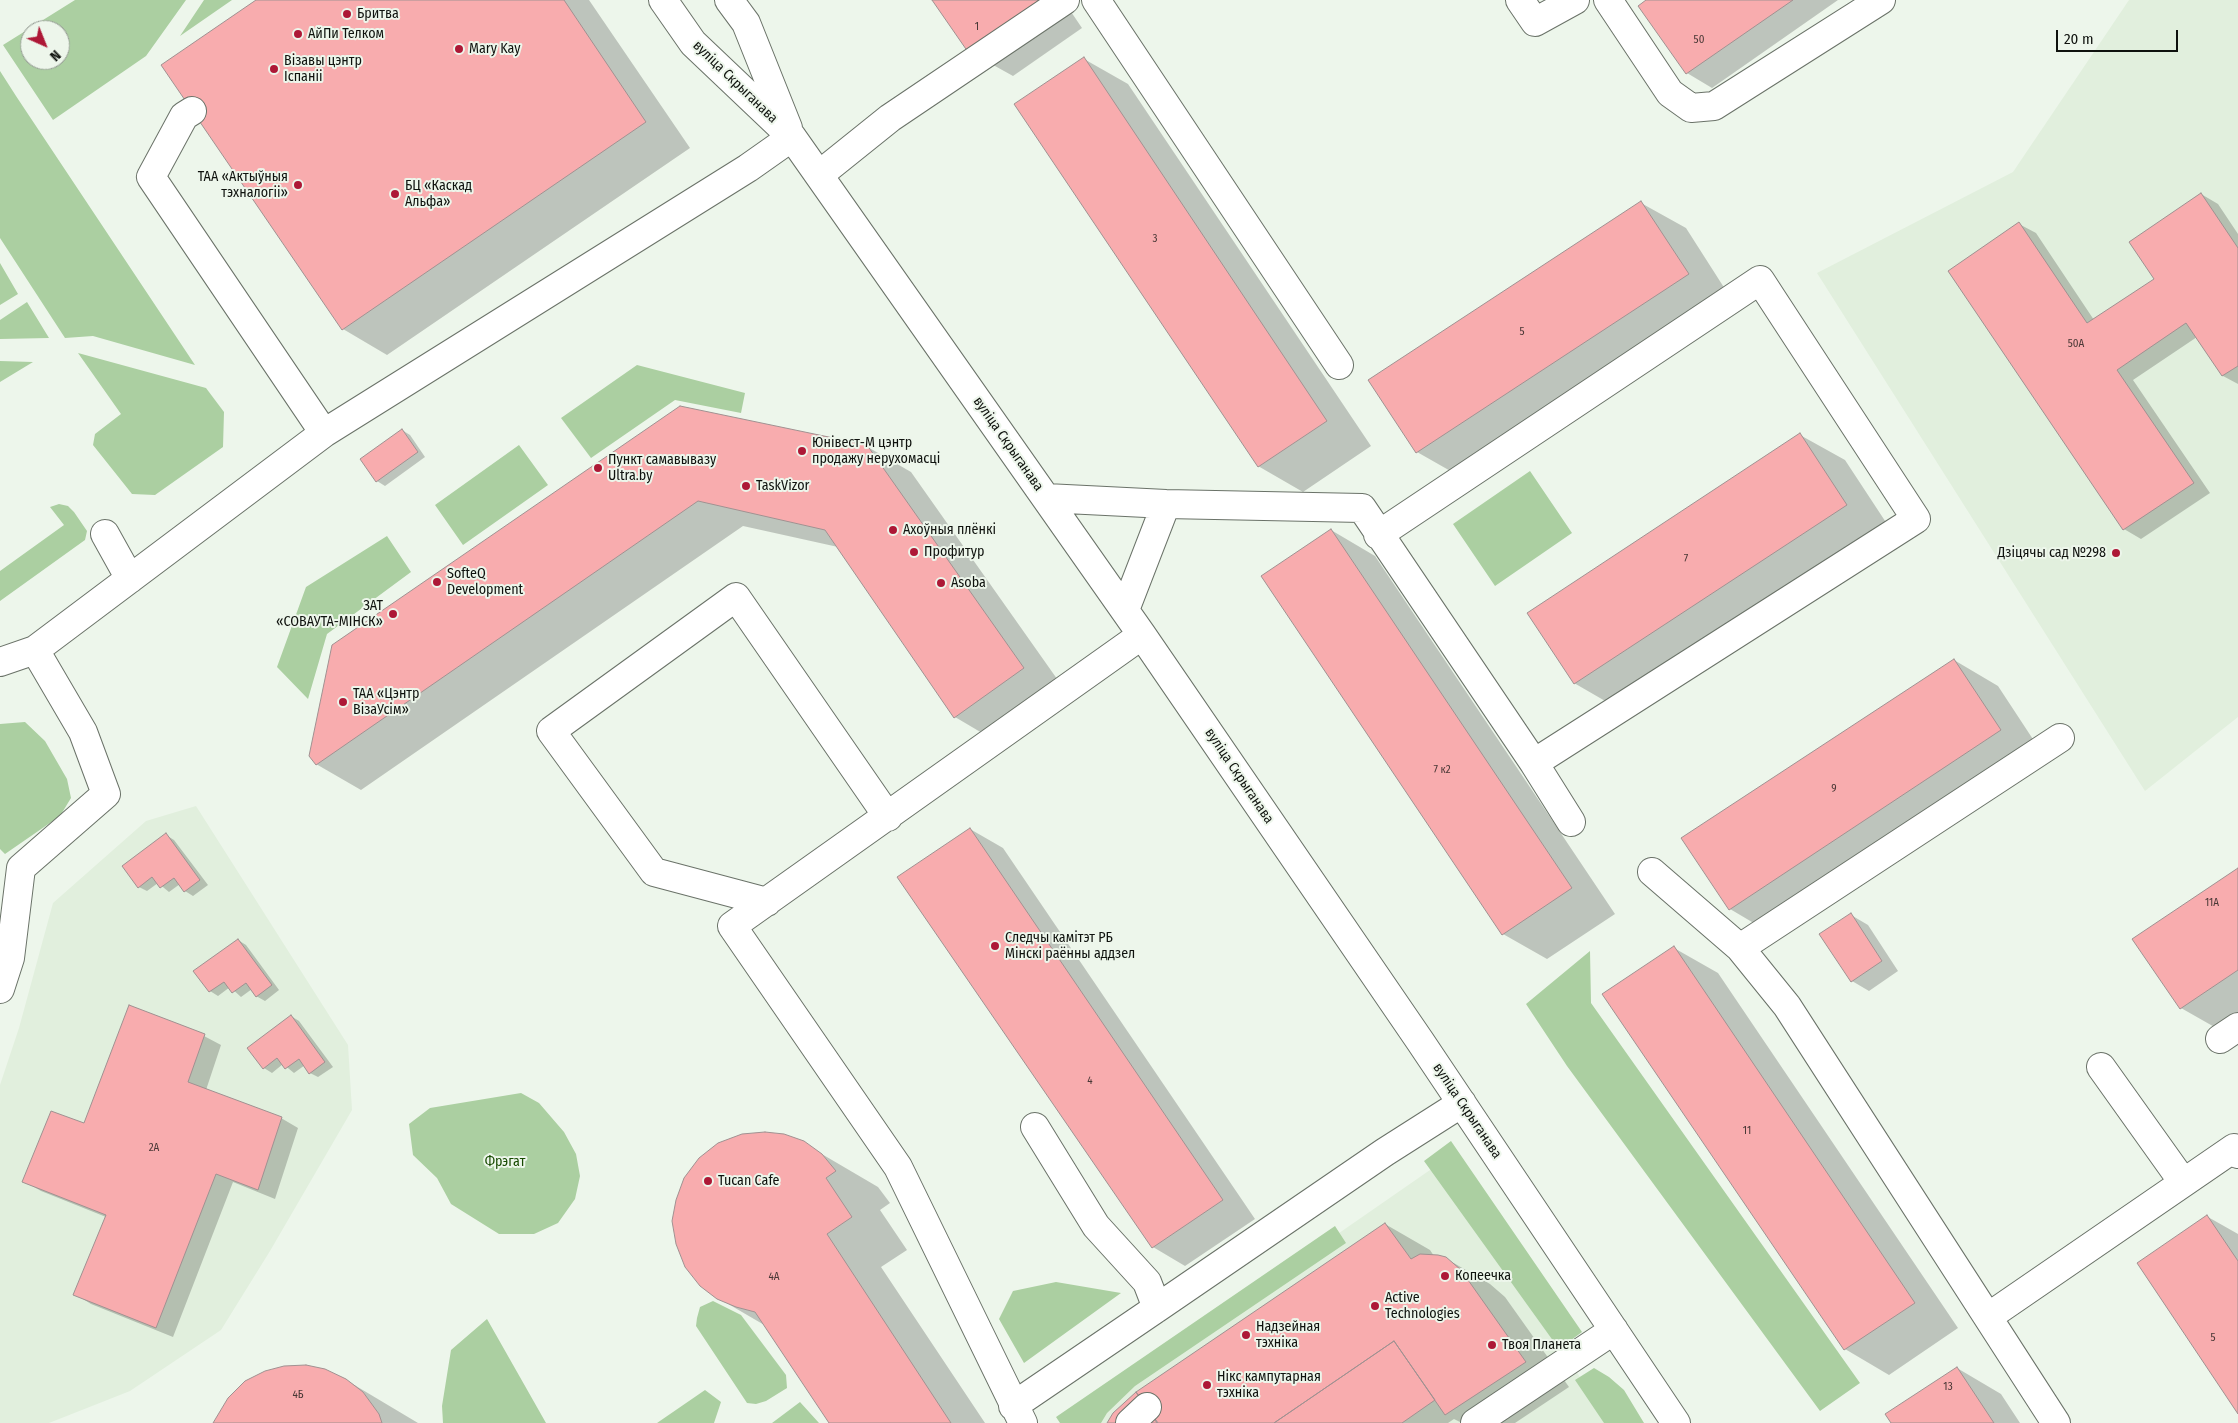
<!DOCTYPE html>
<meta charset="utf-8">
<style>
body{margin:0}
#map{position:relative;width:2238px;height:1423px;overflow:hidden;background:#edf6eb;font-family:"Fira Sans Condensed",sans-serif}
canvas{display:block}
.north{position:absolute;left:20px;top:20px;width:50px;height:50px;box-sizing:border-box;background:#edf6eb;border:1px solid #949b93;border-radius:50%;rotate:136deg;font-size:14px;font-weight:700;line-height:20px;text-align:center;color:#0f120e}
.north::after{content:'';display:block;margin:auto;width:18px;height:22px;background:#ad1836;clip-path:polygon(50% 0,100% 100%,50% 72%,0 100%)}
.scale{position:absolute;left:2056px;top:30px;width:122px;height:22px;box-sizing:border-box;border:2px solid #0f120e;border-top:0;padding-left:6px;font-size:15px;line-height:18px;white-space:nowrap;color:#0f120e;-webkit-text-stroke:4px #edf6eb;paint-order:stroke}
</style>
<div id="map">
<canvas width="2238" height="1423"></canvas>
<div class="north">N</div>
<div class="scale">20 m</div>
</div>
<script>
const c = document.querySelector('canvas').getContext('2d');
c.lineJoin = 'round';
function fill(path, color) { c.fillStyle = color; c.fill(path, 'evenodd'); }
const poly = rows => new Path2D(rows.map(r => 'M' + r).join(''));
function stroke(path, color, width, dash) { c.strokeStyle = color; c.lineWidth = width; c.lineCap = dash ? 'butt' : 'round'; c.setLineDash(dash || []); c.stroke(path); }
function label(font, color, halo, rows, align = 'center') {
  c.font = font + ' "Fira Sans Condensed",sans-serif'; c.lineWidth = 4; c.setLineDash([]); c.textBaseline = 'middle'; c.strokeStyle = halo; c.fillStyle = color; for (const [text, x, y, turn = 0] of rows) {
    c.save(); c.translate(x, y); c.rotate((+turn || 0) * Math.PI / 180); c.textAlign = isNaN(turn) ? turn : align; if (halo) c.strokeText(text, 0, 0); c.fillText(text, 0, 0); c.restore();
  }
}
fill(poly([
 [2129,0,2238,0,2238,717,2145,791,1817,273,2013,172],
 [196,806,348,1045,352,1110,270,1251,221,1330,130,1391,49,1423,0,1423,0,1085,19,1028,53,903,146,821],
 [1443,1161,1609,1423,1065,1423]
]), '#e1efdd');
fill(poly([
 [75,0,186,0,146,56,53,120,3,45],
 [30,30,60,30,60,60,30,60],
 [204,0,232,0,180,36],
 [0,71,16,96,195,365,93,336,65,338,0,238],
 [0,263,18,294,0,305],
 [27,302,49,338,0,339,0,320],
 [78,353,206,388,224,412,223,447,155,495,132,494,93,445,95,434,121,414],
 [0,361,33,362,0,382],
 [637,365,745,393,741,413,675,400,591,458,561,418],
 [519,445,548,485,463,545,435,505],
 [1530,471,1572,533,1495,586,1453,524],
 [59,504,68,506,74,512,87,531,85,540,0,601,0,571,64,525,50,507],
 [387,536,411,572,327,634,308,699,277,667,306,587],
 [25,722,45,741,67,779,71,798,60,816,5,854,0,849,0,724],
 [1590,951,1591,1003,1860,1383,1820,1411,1567,1066,1526,1004],
 [521,1093,539,1103,564,1132,576,1154,580,1176,575,1199,558,1223,534,1234,499,1234,451,1204,437,1178,413,1155,409,1124,430,1108],
 [1451,1141,1582,1332,1559,1349,1424,1161],
 [1335,1226,1346,1243,1135,1386,1107,1413,1101,1423,1060,1423,1056,1417],
 [1056,1282,1121,1293,1024,1363,999,1319,1013,1291],
 [713,1301,741,1315,786,1375,787,1388,766,1401,756,1404,747,1403,696,1326,697,1318,700,1307],
 [487,1319,546,1423,443,1423,442,1406,451,1350],
 [1594,1368,1609,1377,1624,1390,1644,1423,1604,1423,1575,1380],
 [705,1390,721,1402,714,1423,657,1423],
 [800,1402,819,1423,772,1423]
]), '#abcfa1');
fill(poly([
 [258,0,589,0,690,148,387,355,343,329],
 [934,0,1063,0,1082,28,1013,76,968,51],
 [1648,0,1838,0,1712,88,1687,73,1640,6],
 [1084,59,1128,84,1371,446,1303,492,1258,466],
 [2201,194,2218,204,2238,234,2238,384,2223,376,2197,337,2133,380,2210,493,2141,539,2124,529,1950,271,2019,224,2036,233,2094,320,2156,279],
 [1641,203,1686,228,1732,300,1461,477,1417,452],
 [680,407,866,446,911,472,1067,693,999,743,955,717,838,547,743,526,361,790,316,764],
 [402,430,410,435,425,457,385,486,377,481],
 [1800,435,1845,460,1891,530,1619,709,1574,683],
 [1331,530,1375,556,1615,914,1547,959,1503,934],
 [1954,660,1998,686,2044,756,1774,935,1730,909],
 [970,829,1003,848,1255,1219,1185,1266,1153,1247],
 [166,835,174,840,208,885,193,896,185,891,180,884,169,892,158,883,147,891,139,887],
 [2238,869,2238,1025,2225,1033,2181,1008],
 [1851,915,1868,925,1898,971,1869,991,1852,981],
 [238,940,246,945,279,990,265,1001,256,996,252,989,241,997,230,987,218,996,210,991,195,971],
 [1674,948,1718,973,1958,1328,1889,1375,1845,1349],
 [291,1016,299,1021,333,1067,318,1077,310,1073,305,1065,294,1073,283,1064,272,1073,264,1068],
 [204,1036,221,1045,206,1090,281,1118,298,1128,275,1199,233,1182,173,1337,91,1304,75,1294,106,1217,41,1191,24,1181,85,1124],
 [803,1143,878,1187,890,1203,880,1210,907,1250,881,1267,985,1423,830,1423,766,1326,718,1298],
 [2208,1217,2238,1234,2238,1411],
 [1385,1224,1430,1250,1434,1256,1445,1258,1490,1284,1505,1297,1569,1387,1515,1423,1462,1423,1454,1419,1448,1423,1109,1423,1114,1414,1137,1393],
 [1957,1368,2001,1394,2020,1423,1893,1423],
 [346,1380,418,1423,214,1423,229,1399]
]), '#0003');
const building = poly([
 [256,0,564,0,646,122,342,330,161,65,256,0],
 [932,0,1037,0,1039,2,968,52,932,0],
 [1646,0,1793,0,1686,74,1638,6,1646,0],
 [1084,57,1327,421,1258,467,1014,104,1084,57],
 [2201,193,2238,248,2238,366,2222,376,2186,323,2117,370,2194,483,2123,530,1948,271,2019,222,2087,323,2154,279,2129,242,2201,193],
 [1641,201,1689,274,1416,453,1368,380,1641,201],
 [680,406,867,445,1024,668,954,718,825,530,698,501,316,765,309,756,332,645,680,406],
 [402,429,418,452,376,482,360,459,402,429],
 [1800,433,1847,505,1574,684,1527,613,1800,433],
 [1331,529,1572,888,1502,935,1261,576,1331,529],
 [1954,659,2001,730,1729,910,1681,838,1954,659],
 [970,828,1223,1200,1152,1248,897,877,970,828],
 [166,833,200,880,184,892,174,878,160,888,152,877,138,888,122,866,166,833],
 [2238,868,2238,970,2180,1009,2132,939,2238,868],
 [1851,913,1882,961,1851,982,1819,934,1851,913],
 [238,939,272,985,256,997,246,983,232,993,224,982,209,992,193,971,238,939],
 [1674,946,1915,1303,1844,1350,1602,994,1674,946],
 [129,1005,205,1034,188,1082,282,1117,258,1190,216,1174,156,1328,73,1295,106,1215,22,1182,51,1111,84,1123,129,1005],
 [291,1015,325,1062,309,1074,299,1059,285,1069,277,1058,263,1069,247,1048,291,1015],
 [765,1132,784,1134,804,1141,822,1154,836,1171,826,1178,852,1217,827,1234,951,1423,829,1423,755,1312,736,1307,717,1299,700,1286,685,1267,676,1244,672,1221,676,1200,684,1178,699,1158,718,1143,742,1134,765,1132],
 [2207,1215,2238,1261,2238,1414,2137,1263,2207,1215],
 [1385,1223,1411,1259,1420,1254,1438,1255,1446,1257,1461,1270,1526,1362,1445,1415,1394,1341,1274,1423,1158,1423,1136,1392,1385,1223],
 [1394,1341,1435,1400,1402,1423,1274,1423,1394,1341],
 [306,1365,325,1369,346,1379,363,1392,379,1414,382,1423,213,1423,228,1398,245,1381,265,1371,284,1366,306,1365],
 [1957,1367,1994,1423,1891,1423,1885,1414,1957,1367],
 [1136,1392,1157,1423,1107,1423,1113,1413,1136,1392]
]);
fill(building, '#f8acae');
stroke(building, '#a09191', 1);
const minor = poly([
 [663,0,693,43,792,137,1142,635,1420,1041,1676,1423],
 [729,0,746,23,788,128],
 [1096,0,1339,365],
 [1520,0,1535,22,1575,0],
 [1608,0,1670,93,1691,108,1714,106,1881,0],
 [192,111,184,116,151,177,324,433],
 [819,175,890,118,1065,0],
 [1046,498,1166,504,1362,508,1534,763,1571,822],
 [105,534,130,579],
 [1378,535,1760,280,1773,300,1916,519,1534,763],
 [1125,610,1166,504],
 [0,662,35,650,324,433,748,168,792,137],
 [1652,872,1740,948],
 [767,902,654,872,551,731,736,597,888,817],
 [0,989,10,958,21,868,106,794,83,732,35,650],
 [2220,1039,2238,1027],
 [2101,1067,2183,1182],
 [1035,1127,1096,1226,1147,1282,1157,1308,1385,1152,1462,1103],
 [1988,1317,2234,1148,2238,1154],
 [1013,1406,1157,1308],
 [1023,1423,898,1167,732,926,1142,635],
 [1130,1423,1147,1407],
 [1475,1423,1614,1330],
 [2056,1423,1787,1006,1740,948,2060,738]
]);
stroke(minor, '#6a7268', 30);
stroke(minor, '#fff', 28);
for (const [x, y, r, color] of [
 [347,14,5,"#ad1836"],
 [298,34,5,"#ad1836"],
 [459,49,5,"#ad1836"],
 [274,69,5,"#ad1836"],
 [298,185,5,"#ad1836"],
 [395,194,5,"#ad1836"],
 [802,451,5,"#ad1836"],
 [598,468,5,"#ad1836"],
 [746,486,5,"#ad1836"],
 [893,530,5,"#ad1836"],
 [914,552,5,"#ad1836"],
 [2116,553,5,"#ad1836"],
 [437,582,5,"#ad1836"],
 [941,583,5,"#ad1836"],
 [393,614,5,"#ad1836"],
 [343,702,5,"#ad1836"],
 [995,946,5,"#ad1836"],
 [708,1181,5,"#ad1836"],
 [1445,1276,5,"#ad1836"],
 [1375,1306,5,"#ad1836"],
 [1246,1335,5,"#ad1836"],
 [1492,1345,5,"#ad1836"],
 [1207,1385,5,"#ad1836"]
]) { const dot = new Path2D(); dot.arc(x, y, r, 0, 2 * Math.PI); c.fillStyle = color; c.fill(dot); stroke(dot, '#edf6eb', 2); }
label('11px', '#493836', null, [
 ["1",977,27],
 ["50",1699,40],
 ["3",1155,239],
 ["5",1522,332],
 ["50А",2076,344],
 ["7",1686,559],
 ["7 к2",1442,770],
 ["9",1834,789],
 ["11А",2212,903],
 ["4",1090,1081],
 ["11",1747,1131],
 ["2А",154,1148],
 ["4А",774,1277],
 ["5",2213,1338],
 ["13",1948,1387],
 ["4Б",298,1395]
]);
label('14px', '#0f120e', '#edf6eb', [
 ["Бритва",357,14],
 ["АйПи Телком",308,34],
 ["Mary Kay",469,49],
 ["Візавы цэнтр",284,61],
 ["Іспаніі",284,77],
 ["ТАА «Актыўныя",288,177,"right"],
 ["тэхналогіі»",288,193,"right"],
 ["БЦ «Каскад",405,186],
 ["Альфа»",405,202],
 ["Юнівест-М цэнтр",812,443],
 ["продажу нерухомасці",812,459],
 ["Пункт самавывазу",608,460],
 ["Ultra.by",608,476],
 ["TaskVizor",756,486],
 ["Ахоўныя плёнкі",903,530],
 ["Профитур",924,552],
 ["Дзіцячы сад №298",2106,553,"right"],
 ["SofteQ",447,574],
 ["Development",447,590],
 ["Asoba",951,583],
 ["ЗАТ",383,606,"right"],
 ["«СОВАУТА-МIНСК»",383,622,"right"],
 ["ТАА «Цэнтр",353,694],
 ["ВізаУсім»",353,710],
 ["Следчы камітэт РБ",1005,938],
 ["Мінскі раённы аддзел",1005,954],
 ["Tucan Cafe",718,1181],
 ["Копеечка",1455,1276],
 ["Active",1385,1298],
 ["Technologies",1385,1314],
 ["Надзейная",1256,1327],
 ["тэхніка",1256,1343],
 ["Твоя Планета",1502,1345],
 ["Нікс кампутарная",1217,1377],
 ["тэхніка",1217,1393]
], 'left');
label('14px', '#0f120e', '#edf6eb', [
 ["вуліца Скрыганава",735,82,44],
 ["вуліца Скрыганава",1008,444,55],
 ["вуліца Скрыганава",1239,776,56],
 ["вуліца Скрыганава",1467,1111,56]
]);
label('14px', '#174a00', '#edf6eb', [
 ["Фрэгат",505,1162]
]);
</script>
